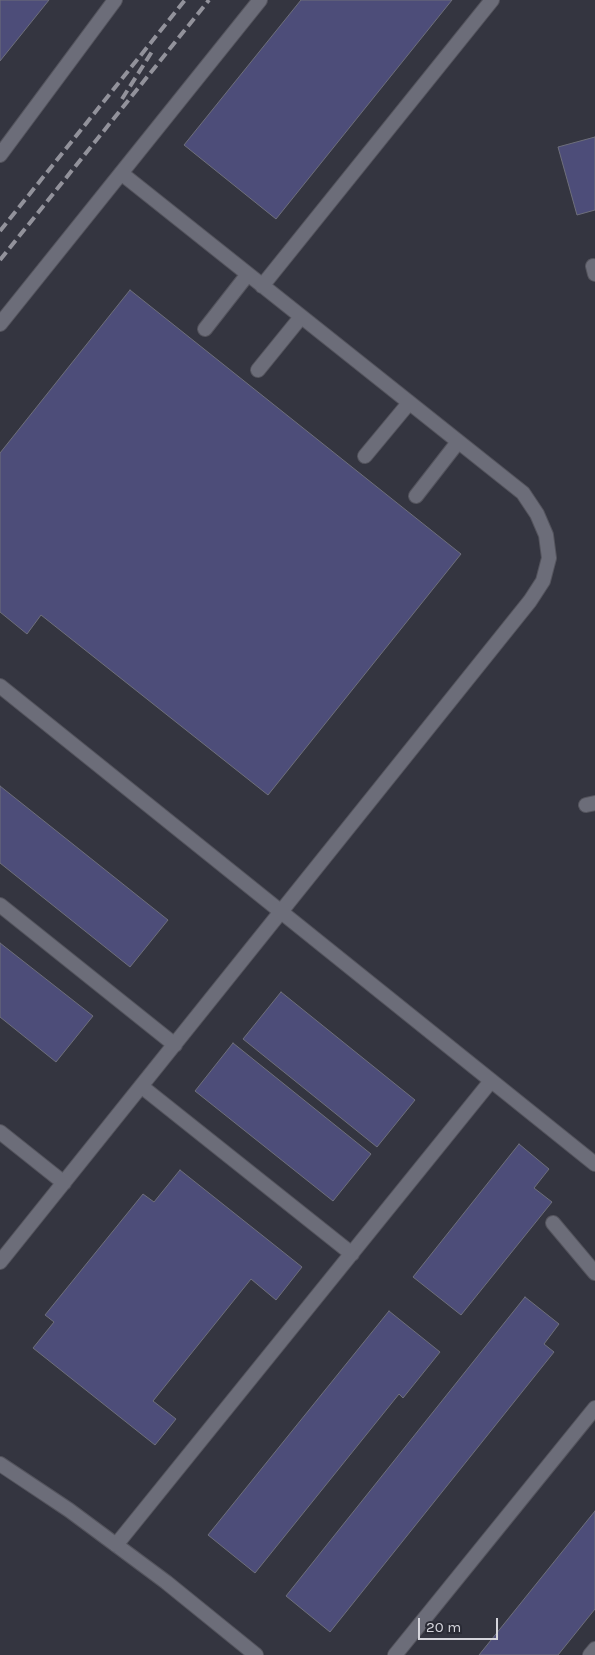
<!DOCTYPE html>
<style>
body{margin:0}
#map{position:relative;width:595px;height:1655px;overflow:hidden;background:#343540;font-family:Karla,sans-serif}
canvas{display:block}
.scale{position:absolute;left:418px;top:1618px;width:80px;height:22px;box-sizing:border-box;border:2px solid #d5d5dc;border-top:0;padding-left:6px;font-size:15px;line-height:18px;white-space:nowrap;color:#d5d5dc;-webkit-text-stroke:4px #2a2b35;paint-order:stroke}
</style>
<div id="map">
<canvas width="595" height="1655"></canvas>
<div class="scale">20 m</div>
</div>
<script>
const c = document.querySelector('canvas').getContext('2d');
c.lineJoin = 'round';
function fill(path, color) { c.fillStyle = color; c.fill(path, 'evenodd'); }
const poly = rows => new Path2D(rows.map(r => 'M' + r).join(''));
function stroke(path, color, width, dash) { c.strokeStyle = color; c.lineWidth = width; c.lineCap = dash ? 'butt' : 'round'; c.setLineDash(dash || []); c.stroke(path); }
const building = poly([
 [0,0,49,0,0,61,0,0],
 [301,0,452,0,276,219,184,145,301,0],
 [595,137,595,210,577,215,558,147,595,137],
 [130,290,461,554,268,795,41,615,27,634,0,612,0,453,130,290],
 [0,786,168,920,130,967,0,863,0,786],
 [0,943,93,1016,56,1062,0,1017,0,943],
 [281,992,415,1100,377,1147,243,1039,281,992],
 [233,1043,371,1154,333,1201,195,1091,233,1043],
 [519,1144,549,1169,534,1188,552,1202,461,1315,413,1277,519,1144],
 [180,1170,302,1267,276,1300,251,1279,153,1401,176,1419,155,1445,33,1348,54,1322,45,1315,143,1194,154,1202,180,1170],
 [525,1297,559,1324,544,1344,554,1352,330,1632,286,1596,525,1297],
 [389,1311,440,1352,403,1398,399,1394,255,1573,208,1535,389,1311],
 [595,1511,595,1609,558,1655,479,1655,595,1511]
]);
fill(building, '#4d4d79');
stroke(building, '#6e6f7b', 1);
const service = poly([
 [0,155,115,0],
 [593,266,595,274],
 [262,286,492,0],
 [0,324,260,0],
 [205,329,248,274],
 [258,370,301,317],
 [365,456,409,403],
 [416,496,458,442],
 [0,686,595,1164],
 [586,805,595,803],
 [0,905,175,1045],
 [141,1086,352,1254],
 [0,1132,64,1183],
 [553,1223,595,1273],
 [0,1262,530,601,543,581,549,558,546,535,537,514,523,493,121,173],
 [0,1464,69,1510,166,1582,256,1655],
 [116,1545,491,1081],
 [395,1655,595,1408],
 [590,1655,595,1649]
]);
stroke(service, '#54545d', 16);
stroke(service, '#6c6d79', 14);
stroke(poly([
 [122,99,153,50],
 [0,231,185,0],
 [0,260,209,0]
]), '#92929b', 4, [10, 5]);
</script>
